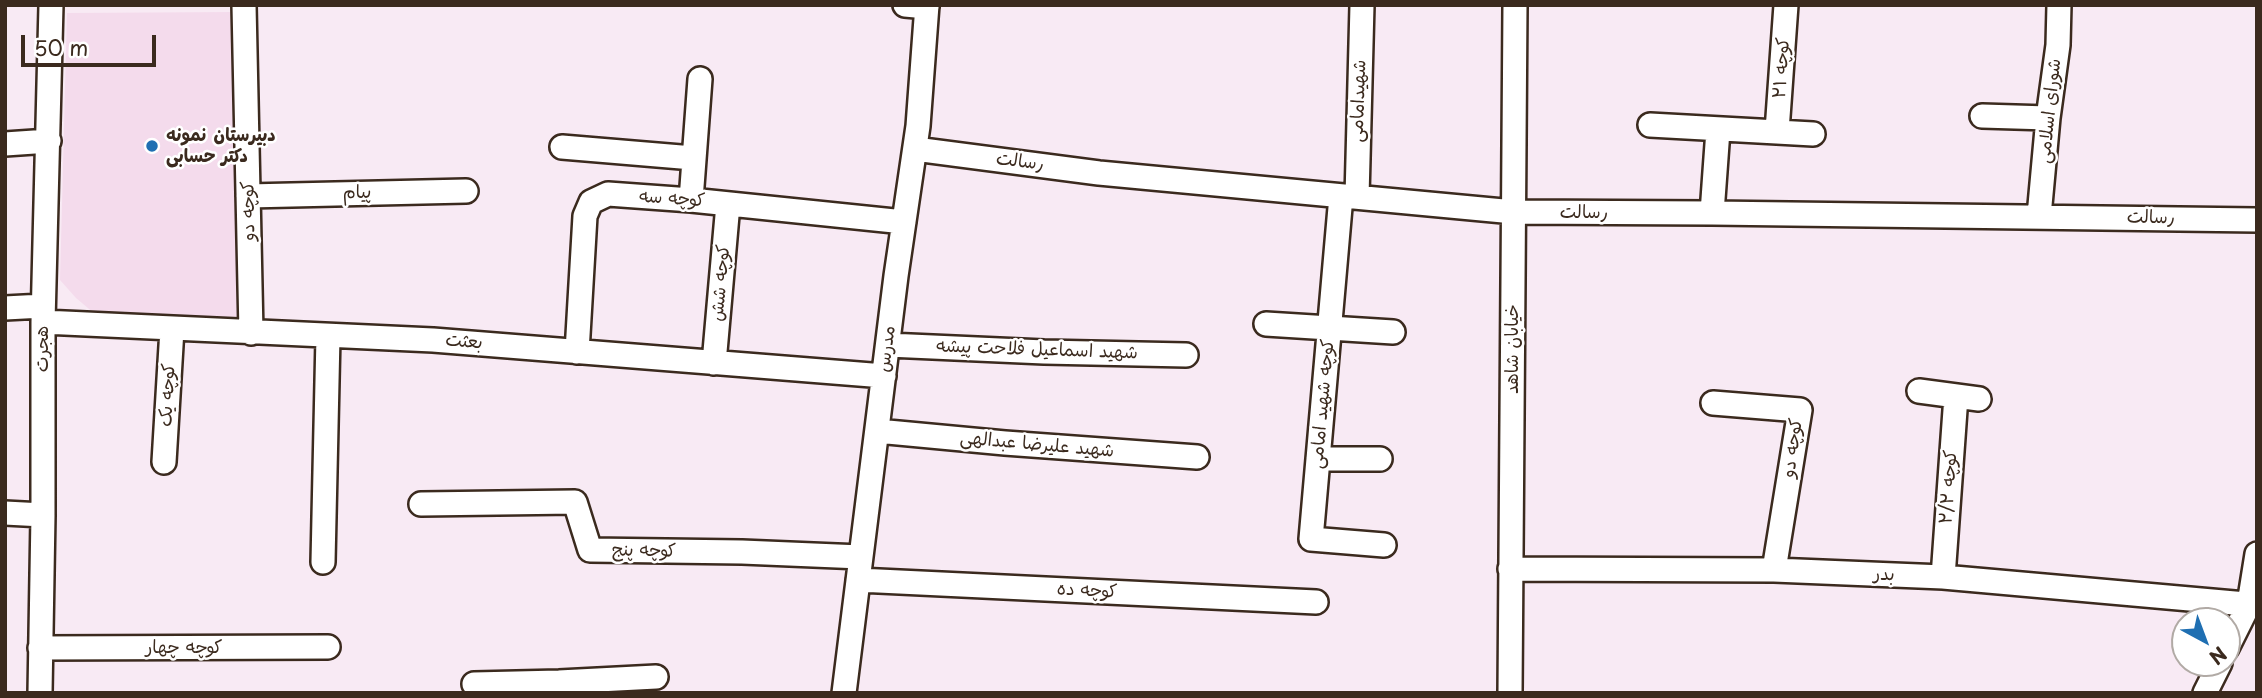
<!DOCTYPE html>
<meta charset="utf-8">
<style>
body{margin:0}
#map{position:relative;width:2262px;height:698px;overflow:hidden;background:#f8eaf4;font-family:"Playpen Sans",sans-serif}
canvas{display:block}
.frame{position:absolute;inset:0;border:7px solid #3b2a1e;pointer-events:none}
.north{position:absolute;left:2171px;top:607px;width:70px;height:70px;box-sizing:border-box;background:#fff;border:2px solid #b1aaa5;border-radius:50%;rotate:139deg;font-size:19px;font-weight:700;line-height:28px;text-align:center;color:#3b2a1e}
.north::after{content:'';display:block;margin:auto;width:24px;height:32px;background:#1f6fb2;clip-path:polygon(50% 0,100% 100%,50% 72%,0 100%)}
.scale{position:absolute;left:21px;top:35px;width:135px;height:32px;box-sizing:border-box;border:4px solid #3b2a1e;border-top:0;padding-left:9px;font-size:21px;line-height:24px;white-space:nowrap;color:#3b2a1e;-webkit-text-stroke:5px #fff;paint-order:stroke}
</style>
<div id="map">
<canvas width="2262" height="698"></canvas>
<div class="frame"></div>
<div class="north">N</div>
<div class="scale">50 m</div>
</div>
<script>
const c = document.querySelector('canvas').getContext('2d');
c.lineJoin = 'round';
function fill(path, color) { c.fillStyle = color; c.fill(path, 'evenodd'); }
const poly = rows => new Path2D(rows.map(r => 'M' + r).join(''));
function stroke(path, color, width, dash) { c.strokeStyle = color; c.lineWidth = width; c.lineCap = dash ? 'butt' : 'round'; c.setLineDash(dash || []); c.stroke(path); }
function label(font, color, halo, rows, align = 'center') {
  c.font = font + ' "Playpen Sans","Playpen Sans Arabic",sans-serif'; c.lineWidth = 5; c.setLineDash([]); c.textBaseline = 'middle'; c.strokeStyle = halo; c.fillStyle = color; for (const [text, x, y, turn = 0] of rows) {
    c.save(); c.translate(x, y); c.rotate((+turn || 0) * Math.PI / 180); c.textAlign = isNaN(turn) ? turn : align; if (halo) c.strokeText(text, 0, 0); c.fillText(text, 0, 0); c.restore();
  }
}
fill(poly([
 [236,12,244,327,95,314,76,298,60,280,67,13]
]), '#f4dbec');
const minor = poly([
 [244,5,251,333],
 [905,5,927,7],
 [1982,116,2048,118],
 [1650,125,1813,134],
 [1777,131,1786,5],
 [5,144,49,141],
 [562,147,693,158],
 [915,149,1099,173,1514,212,1712,213,2257,220],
 [248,196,466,191],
 [1341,196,1311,539,1384,545],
 [1357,197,1362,5],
 [691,200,700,79],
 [1712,213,1718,130],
 [2039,216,2048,118,2058,45,2059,5],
 [5,308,43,306],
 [43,322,433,340,884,376],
 [1266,324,1393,332],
 [888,345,1044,352,1186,355],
 [577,352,585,216,591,202,608,194,691,200,904,222],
 [714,363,728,204],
 [1919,391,1979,399],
 [1713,403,1800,410,1774,570],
 [877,431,1005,443,1197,457],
 [1318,459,1380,459],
 [164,462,172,329],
 [421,504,575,502,590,550,742,552,861,557],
 [5,513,43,515],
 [323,562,328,336],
 [1510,569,1774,570,1943,577,2257,605],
 [1943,577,1956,396],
 [858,580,1316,602],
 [40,648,328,647],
 [2227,648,2249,604,2257,554],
 [474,684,559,682,656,677],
 [40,693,43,515,43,322,51,5],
 [844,693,896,276,918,126,927,5],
 [1510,693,1515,5],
 [2205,693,2220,663]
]);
stroke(minor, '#3b2a1e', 28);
stroke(minor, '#fff', 23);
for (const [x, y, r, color] of [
 [152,146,7,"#1f6fb2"]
]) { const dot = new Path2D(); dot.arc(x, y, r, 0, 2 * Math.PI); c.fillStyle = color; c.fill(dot); stroke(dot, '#fff', 2.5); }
label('18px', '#3b2a1e', '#fff', [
 ["کوچه ۲۱",1782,68,-86],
 ["شهیدامامی",1359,101,-88],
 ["شورای اسلامی",2050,111,-84],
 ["رسالت",1020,162,7],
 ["پیام",357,193,-1],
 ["کوچه سه",672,199,4],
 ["کوچه دو",249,211,-91],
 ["رسالت",1584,213],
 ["رسالت",2151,218,1],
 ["کوچه شش",721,283,-85],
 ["بعثت",464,342,5],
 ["هجرت",43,349,-90],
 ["مدرس",887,349,-83],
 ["خیابان شاهد",1513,349,-90],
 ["شهید اسماعیل فلاحت پیشه",1037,350,2],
 ["کوچه یک",168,395,-87],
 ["کوچه شهید امامی",1323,404,-85],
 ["شهید علیرضا عبدالهی",1037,445,5],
 ["کوچه دو",1793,448,-82],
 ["کوچه ۲/۲",1949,487,-86],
 ["کوچه پنج",644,551,1],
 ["بدر",1884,575,2],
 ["کوچه ده",1087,591,3],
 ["کوچه چهار",184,648]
]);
label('bold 18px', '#3b2a1e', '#fff', [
 ["دبیرستان نمونه",166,136],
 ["دکتر حسابی",166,157]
], 'left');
</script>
